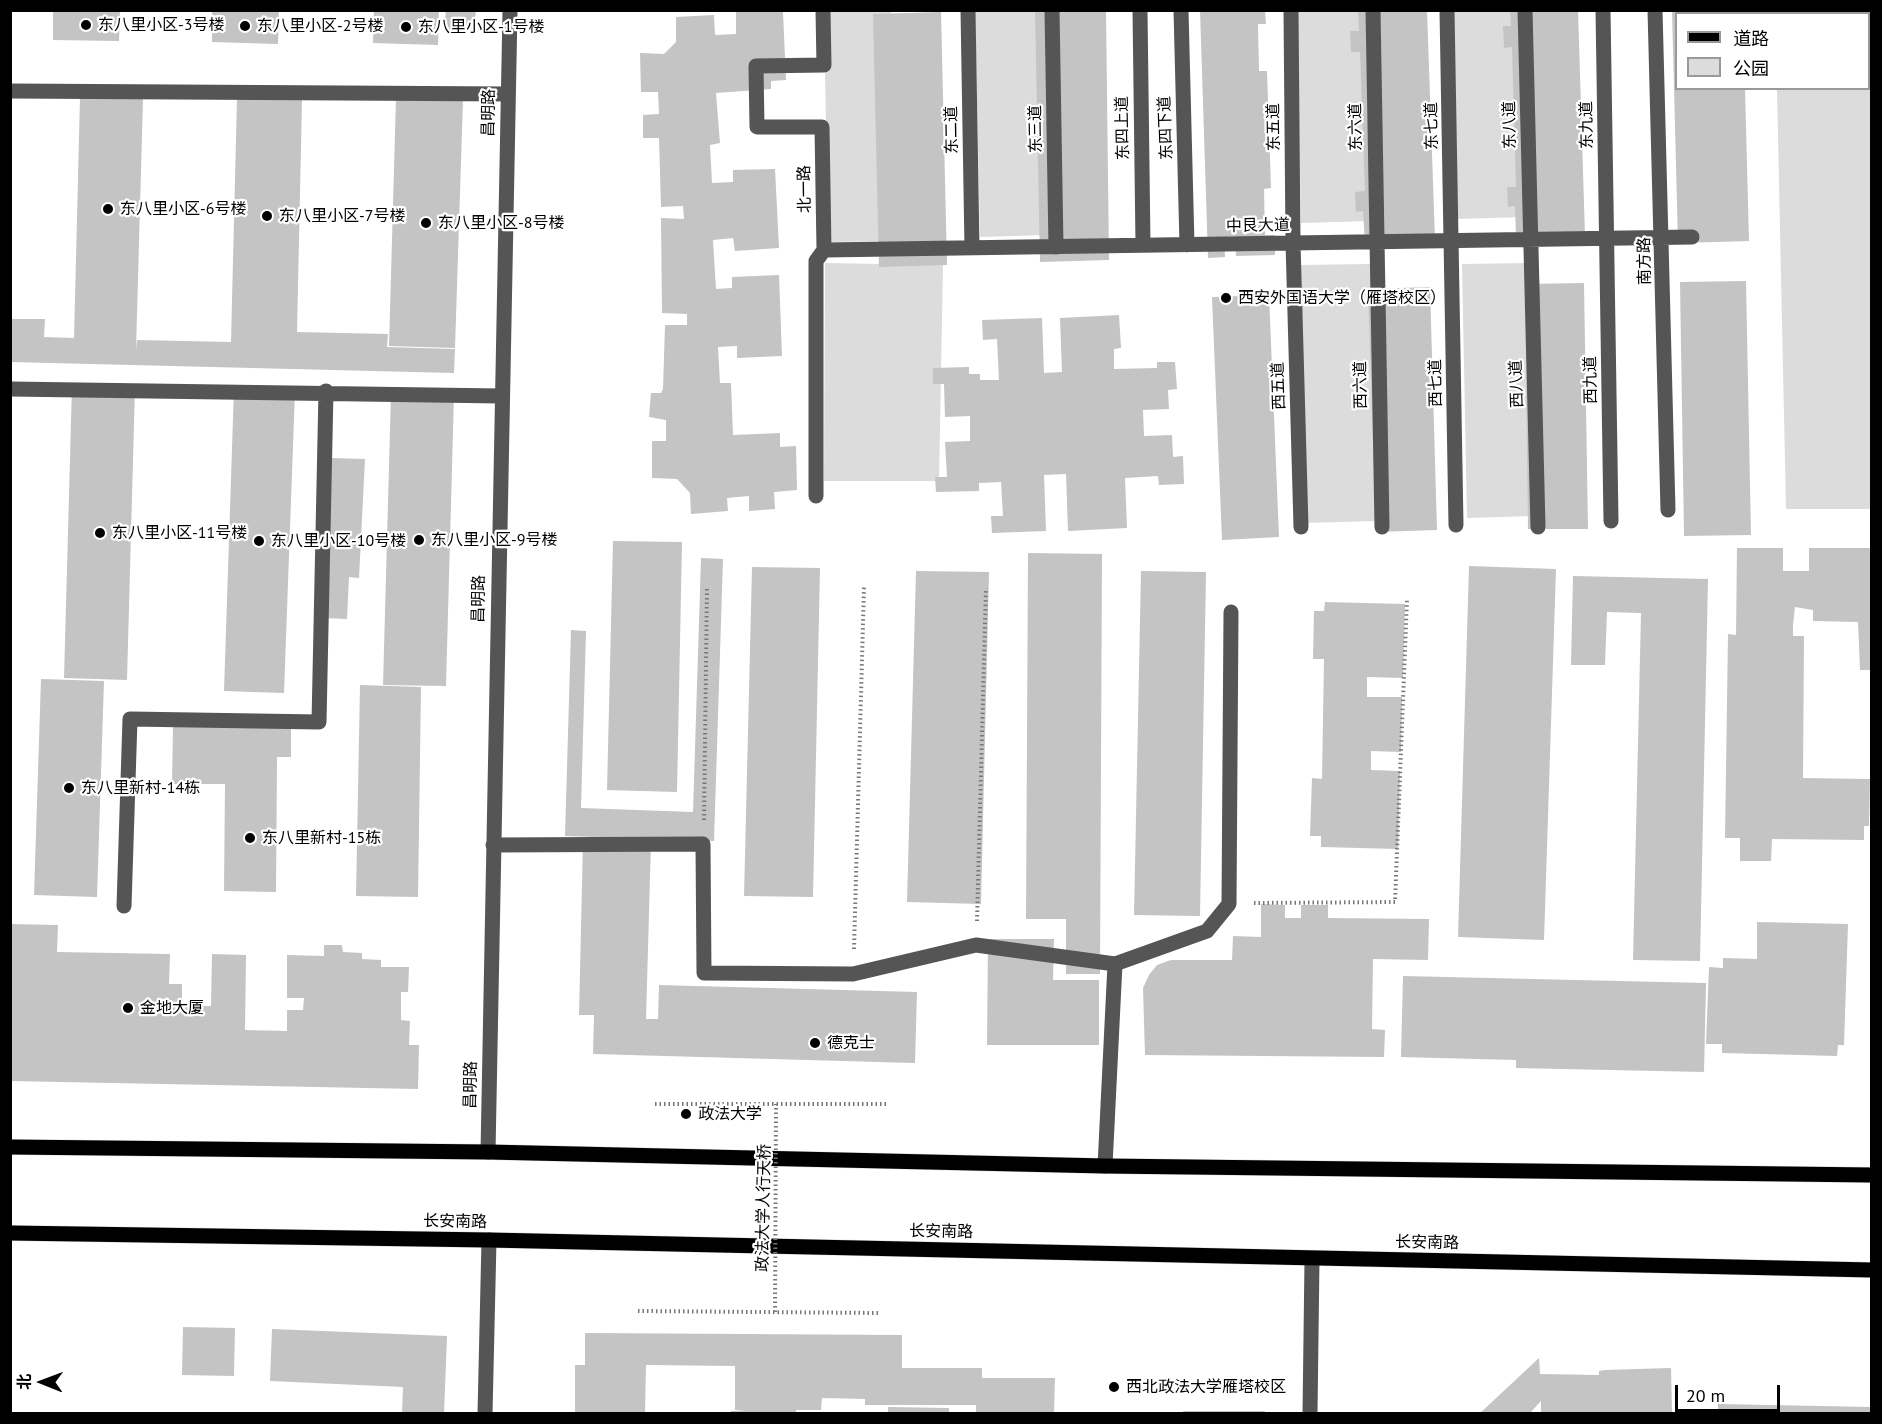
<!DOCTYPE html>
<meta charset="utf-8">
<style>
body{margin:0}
#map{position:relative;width:1882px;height:1424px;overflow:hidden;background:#fff;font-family:"PT Sans","Noto Sans SC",sans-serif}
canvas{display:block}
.frame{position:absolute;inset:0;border:12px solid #000;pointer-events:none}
.legend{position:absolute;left:1675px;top:12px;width:195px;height:78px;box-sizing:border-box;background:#fff;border:2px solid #999;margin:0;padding:8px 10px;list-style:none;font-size:18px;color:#000}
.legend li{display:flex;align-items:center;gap:12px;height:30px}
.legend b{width:30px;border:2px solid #999}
.north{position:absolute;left:12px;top:1352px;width:60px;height:60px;-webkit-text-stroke:4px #fff;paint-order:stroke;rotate:271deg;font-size:16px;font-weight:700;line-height:24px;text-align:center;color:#000}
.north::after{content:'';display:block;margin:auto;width:21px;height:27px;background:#000;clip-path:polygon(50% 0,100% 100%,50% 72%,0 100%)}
.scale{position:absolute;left:1675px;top:1385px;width:105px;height:27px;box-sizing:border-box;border:3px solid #000;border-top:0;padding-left:8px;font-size:18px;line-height:21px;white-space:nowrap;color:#000;-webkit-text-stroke:4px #fff;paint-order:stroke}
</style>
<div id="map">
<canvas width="1882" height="1424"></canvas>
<div class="frame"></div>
<ul class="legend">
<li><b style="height:8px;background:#000"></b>道路</li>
<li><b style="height:16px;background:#dcdcdc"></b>公园</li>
</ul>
<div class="north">北</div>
<div class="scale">20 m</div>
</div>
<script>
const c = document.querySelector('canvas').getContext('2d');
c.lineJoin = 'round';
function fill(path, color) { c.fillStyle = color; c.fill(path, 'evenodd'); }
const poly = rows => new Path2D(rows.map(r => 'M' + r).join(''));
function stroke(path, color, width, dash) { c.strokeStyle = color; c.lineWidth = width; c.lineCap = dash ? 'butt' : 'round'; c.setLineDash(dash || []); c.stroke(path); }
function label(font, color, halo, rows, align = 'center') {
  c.font = font + ' "PT Sans","Noto Sans SC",sans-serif'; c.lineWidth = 4.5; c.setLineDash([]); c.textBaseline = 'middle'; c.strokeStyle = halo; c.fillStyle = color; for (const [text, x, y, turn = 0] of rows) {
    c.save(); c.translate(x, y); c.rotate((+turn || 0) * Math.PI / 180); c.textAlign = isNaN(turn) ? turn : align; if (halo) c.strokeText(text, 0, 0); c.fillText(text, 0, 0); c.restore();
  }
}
fill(poly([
 [824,11,891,11,896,241,828,242],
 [975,11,1042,11,1046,235,980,237],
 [1297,11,1367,11,1371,221,1301,223],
 [1451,11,1522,11,1526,217,1455,219],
 [1776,11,1871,11,1871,509,1786,509,1777,89,1868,88,1868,14,1776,14],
 [825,263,943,265,939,481,824,481],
 [1529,263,1534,516,1467,518,1462,264],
 [1371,264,1376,521,1305,523,1300,265]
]), '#dcdcdc');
fill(poly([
 [53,10,120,10,119,41,53,40],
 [212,10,279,10,278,44,212,42],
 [374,10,439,10,438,45,373,43],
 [446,10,476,10,474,32,444,30],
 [1035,10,1106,10,1109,260,1040,262],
 [1200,10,1265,10,1266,24,1258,24,1259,71,1267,71,1271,188,1264,189,1265,235,1275,235,1275,255,1236,256,1235,236,1224,237,1225,257,1208,258],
 [1358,10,1427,10,1435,240,1365,242,1363,211,1356,212,1355,192,1365,191,1360,52,1351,52,1350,31,1359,31],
 [1510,10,1578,10,1585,236,1516,238,1515,206,1508,207,1507,187,1516,187,1512,47,1504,48,1503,26,1511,26],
 [1672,10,1742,10,1743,14,1676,14,1676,88,1745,88,1749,241,1678,243],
 [736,12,783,12,786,80,771,81,771,89,716,93,720,143,710,145,712,183,733,182,733,170,775,169,779,248,735,251,733,238,713,240,716,289,732,288,732,277,779,275,782,356,737,358,737,346,718,347,720,383,731,383,733,435,780,433,780,447,796,446,797,490,774,492,775,509,749,511,749,496,727,498,728,511,691,514,690,493,677,479,652,478,652,441,666,441,666,420,649,417,651,393,661,393,663,389,665,325,687,325,687,314,662,313,661,218,684,219,683,206,661,207,659,138,643,138,643,115,659,114,658,92,641,92,640,53,664,54,676,42,676,17,714,15,715,35,736,34],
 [941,12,947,265,879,267,873,14],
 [80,98,143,99,136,350,137,340,231,342,237,98,302,100,297,332,388,334,387,347,455,349,454,373,10,362,10,319,45,319,44,337,74,338],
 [396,98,463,100,455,348,389,346],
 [1746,281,1751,535,1684,536,1680,282],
 [1584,283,1588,529,1528,529,1525,284],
 [1430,287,1437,530,1376,532,1368,289],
 [1269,295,1279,537,1222,540,1212,297],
 [1119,315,1121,348,1114,349,1114,369,1157,368,1157,362,1175,362,1177,389,1168,390,1169,409,1143,410,1144,436,1172,435,1173,457,1183,456,1184,484,1159,485,1158,476,1125,478,1127,528,1068,531,1066,474,1044,475,1046,531,992,533,991,516,1003,516,1001,482,979,483,979,491,936,492,935,477,947,477,945,442,970,441,970,416,945,417,944,384,933,384,933,368,969,367,969,374,980,374,980,380,999,380,997,339,983,340,982,320,1042,318,1044,373,1062,372,1060,318],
 [72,385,135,387,127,680,64,678],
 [234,388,295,391,284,693,224,691],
 [391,393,454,395,446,686,383,685],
 [331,458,365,459,359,578,349,577,347,619,323,618],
 [613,541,682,542,677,792,607,790],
 [1737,548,1783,548,1783,571,1809,571,1809,548,1872,548,1872,670,1860,670,1858,622,1813,621,1813,610,1795,607,1793,625,1793,636,1804,636,1803,778,1870,779,1869,826,1864,826,1864,840,1772,839,1771,861,1740,861,1740,838,1725,838,1728,634,1736,635],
 [1028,553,1102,554,1100,974,1066,974,1066,919,1026,919],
 [701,558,723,559,714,841,565,836,571,630,586,631,581,808,693,812],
 [1469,566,1556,569,1544,940,1458,937],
 [752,567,820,568,813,897,744,896],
 [916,571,989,572,981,904,907,902],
 [1141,571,1206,572,1200,916,1134,915],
 [1573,576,1708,579,1700,961,1633,960,1641,613,1607,612,1605,665,1571,665],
 [1325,602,1405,604,1403,678,1367,677,1367,697,1402,697,1401,752,1371,751,1371,770,1400,771,1398,849,1321,847,1321,836,1310,836,1312,778,1322,779,1324,659,1313,659,1314,611,1324,611],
 [41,679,104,681,97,897,34,895],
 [360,685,421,687,418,897,356,896],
 [173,725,291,726,291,757,277,757,276,892,224,891,225,784,172,784],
 [583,840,651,842,646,1019,658,1019,659,985,917,992,915,1063,593,1054,594,1015,579,1015],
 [1261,904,1285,905,1285,918,1301,918,1301,905,1328,905,1328,918,1429,919,1428,960,1373,959,1372,1029,1385,1030,1384,1057,1145,1055,1143,988,1149,975,1157,965,1171,960,1232,960,1233,936,1261,937],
 [1757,922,1848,924,1844,1045,1838,1045,1837,1056,1722,1053,1722,1044,1706,1044,1709,967,1723,968,1723,958,1757,959],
 [10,924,58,925,57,952,170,954,169,984,182,984,182,1006,211,1006,212,954,246,955,245,1030,287,1031,287,1010,303,1010,304,998,287,998,287,955,324,956,324,945,342,945,343,952,362,953,362,959,381,960,381,967,409,967,408,992,401,992,401,1020,410,1021,409,1045,419,1045,418,1089,10,1081],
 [988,939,1054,939,1053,980,1099,980,1099,1045,987,1045],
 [1403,976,1706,983,1704,1072,1516,1068,1516,1060,1401,1057],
 [183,1327,235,1328,234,1376,182,1375],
 [272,1329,447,1336,444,1414,402,1414,403,1387,270,1381],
 [585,1333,902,1335,902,1368,982,1368,982,1378,1055,1378,1054,1414,976,1414,976,1405,865,1405,865,1399,822,1398,821,1410,796,1410,796,1414,731,1414,731,1411,746,1411,735,1410,735,1366,646,1365,645,1414,575,1414,575,1365,585,1365],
 [1539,1358,1540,1374,1599,1375,1599,1371,1605,1370,1671,1368,1672,1414,1541,1414,1541,1401,1529,1414,1479,1414],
 [1718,1404,1872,1407,1872,1414,1718,1414],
 [888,1407,949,1408,949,1414,888,1414],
 [1183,1411,1265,1411,1265,1414,1183,1414]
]), '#c4c4c4');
const major = poly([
 [10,1147,488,1152,1105,1166,1872,1175],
 [10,1233,489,1240,1872,1270]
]);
stroke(major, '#dbdbdb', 16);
stroke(poly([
 [704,820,707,588],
 [1254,903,1395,902,1407,599],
 [977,921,986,588],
 [854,949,864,587],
 [655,1104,889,1104],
 [638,1311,879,1313]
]), '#777', 4, [1.5, 3]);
stroke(poly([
 [968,10,972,248],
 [1052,10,1056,247],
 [1140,10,1143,245],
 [1181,10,1187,245],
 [1291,10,1293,243,1301,527],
 [1373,10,1382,527],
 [1447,10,1456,525],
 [1525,10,1538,527],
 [1603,10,1611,521],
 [1655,10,1668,510],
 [10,91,508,94],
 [824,250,1692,237],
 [10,389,501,396],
 [816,496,816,261,824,250,822,127,757,127,756,66,824,65,823,10],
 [493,845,703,844,704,973,853,974,976,945,1115,964,1207,931,1229,904,1231,612],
 [124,906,130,719,319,722,326,391],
 [488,1152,510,10],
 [1105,1166,1115,964],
 [485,1414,489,1240],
 [1310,1414,1312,1259]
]), '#555', 15);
stroke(major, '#000', 15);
stroke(poly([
 [775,1312,776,1104]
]), '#777', 4, [1.5, 3]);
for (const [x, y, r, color] of [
 [86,25,6,"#000"],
 [245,26,6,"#000"],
 [406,27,6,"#000"],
 [108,209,6,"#000"],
 [267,216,6,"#000"],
 [426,223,6,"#000"],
 [1226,298,6,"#000"],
 [100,533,6,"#000"],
 [419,540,6,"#000"],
 [259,541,6,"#000"],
 [69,788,6,"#000"],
 [250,838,6,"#000"],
 [128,1008,6,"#000"],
 [815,1043,6,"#000"],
 [686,1114,6,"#000"],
 [1114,1387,6,"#000"]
]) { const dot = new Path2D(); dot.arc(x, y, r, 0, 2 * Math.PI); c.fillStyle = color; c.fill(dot); stroke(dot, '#fff', 2); }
label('16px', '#000', '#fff', [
 ["东八里小区-3号楼",98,25],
 ["东八里小区-2号楼",257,26],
 ["东八里小区-1号楼",418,27],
 ["东八里小区-6号楼",120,209],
 ["东八里小区-7号楼",279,216],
 ["东八里小区-8号楼",438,223],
 ["西安外国语大学（雁塔校区）",1238,298],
 ["东八里小区-11号楼",112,533],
 ["东八里小区-9号楼",431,540],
 ["东八里小区-10号楼",271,541],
 ["东八里新村-14栋",81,788],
 ["东八里新村-15栋",262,838],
 ["金地大厦",140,1008],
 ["德克士",827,1043],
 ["政法大学",698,1114],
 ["西北政法大学雁塔校区",1126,1387]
], 'left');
label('16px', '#000', '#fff', [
 ["昌明路",489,113,-89],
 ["东八道",1510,125,-91],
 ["东九道",1587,125,-91],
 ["东七道",1432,126,-91],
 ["东五道",1274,127,-91],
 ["东六道",1356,127,-91],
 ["东四上道",1123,128,-91],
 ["东四下道",1166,128,-92],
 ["东三道",1036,129,-91],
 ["东二道",952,130,-91],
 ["北一路",805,189,-91],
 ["中艮大道",1258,226,-1],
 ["南方路",1645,261,-91],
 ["西九道",1591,380,-91],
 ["西七道",1436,383,-91],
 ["西八道",1517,384,-92],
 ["西六道",1361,385,-91],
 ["西五道",1279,386,-92],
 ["昌明路",479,599,-89],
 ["昌明路",471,1085,-89],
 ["政法大学人行天桥",764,1208,-89],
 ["长安南路",455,1222,1],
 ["长安南路",941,1232,1],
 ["长安南路",1427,1243,1]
]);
</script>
